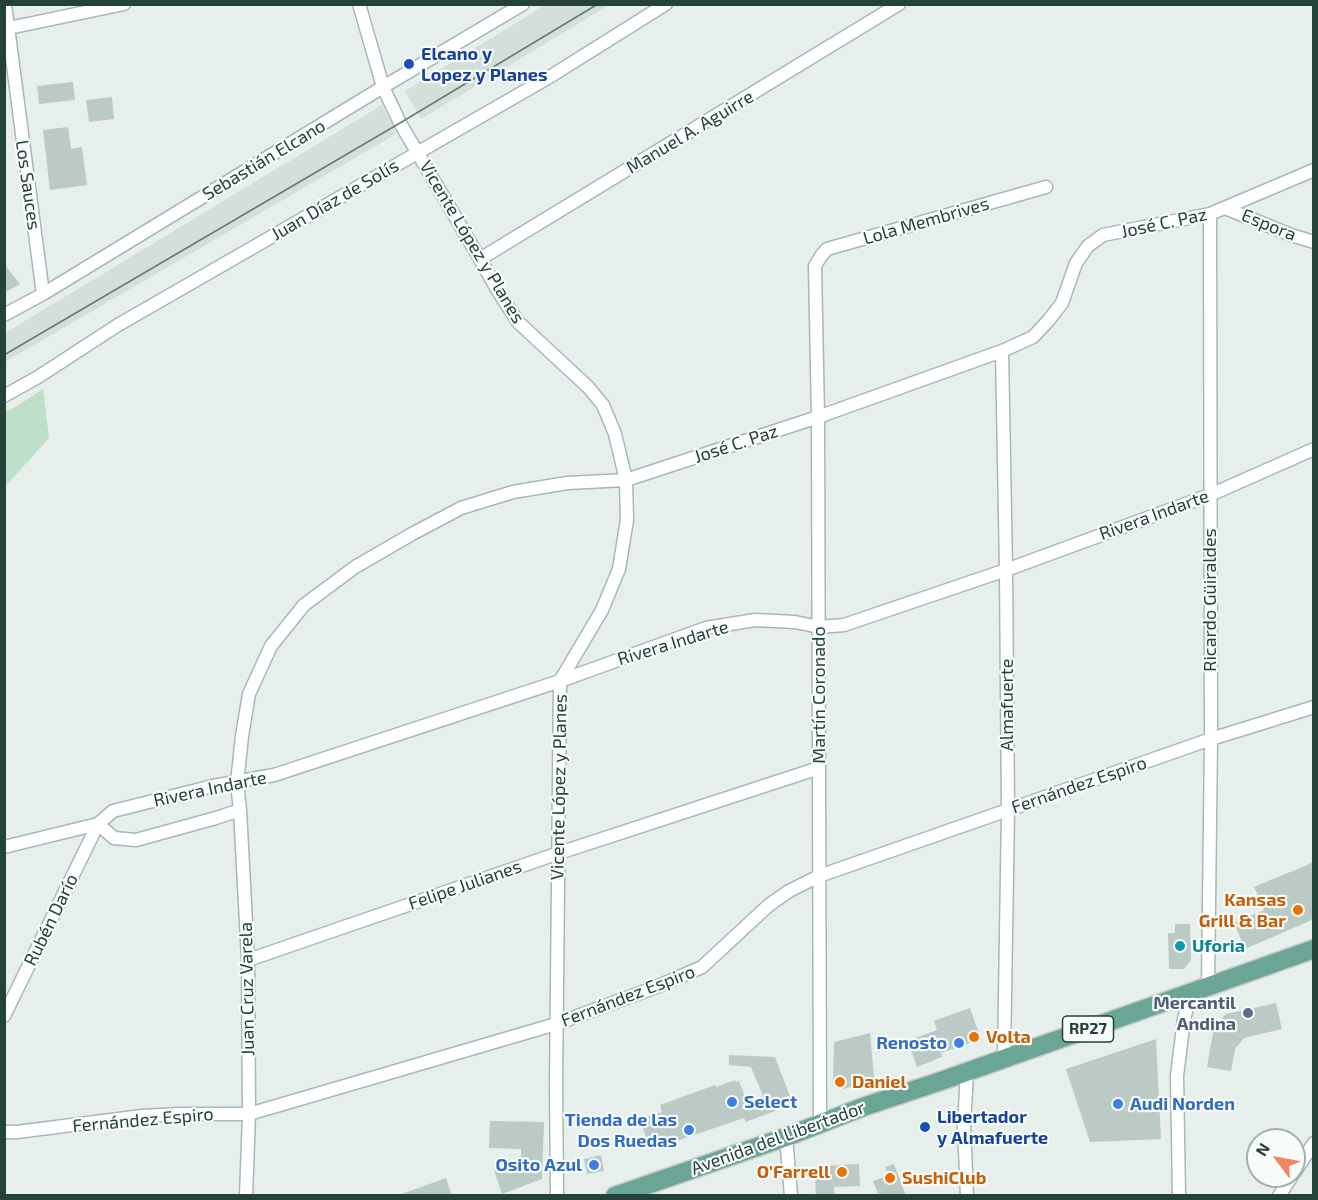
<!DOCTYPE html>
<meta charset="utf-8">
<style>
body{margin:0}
#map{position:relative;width:1318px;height:1200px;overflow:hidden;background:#e6efeb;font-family:"Exo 2",sans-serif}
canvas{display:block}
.frame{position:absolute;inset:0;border:6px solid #24423a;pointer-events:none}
.north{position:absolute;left:1246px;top:1128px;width:60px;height:60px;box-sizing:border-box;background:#f7fbf9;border:2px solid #a3b1ad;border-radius:50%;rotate:302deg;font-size:16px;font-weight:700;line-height:24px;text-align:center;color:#24423a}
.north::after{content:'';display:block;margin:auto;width:21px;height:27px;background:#f4845f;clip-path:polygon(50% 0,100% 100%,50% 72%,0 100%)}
</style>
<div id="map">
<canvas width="1318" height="1200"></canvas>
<div class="frame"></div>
<div class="north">N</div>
</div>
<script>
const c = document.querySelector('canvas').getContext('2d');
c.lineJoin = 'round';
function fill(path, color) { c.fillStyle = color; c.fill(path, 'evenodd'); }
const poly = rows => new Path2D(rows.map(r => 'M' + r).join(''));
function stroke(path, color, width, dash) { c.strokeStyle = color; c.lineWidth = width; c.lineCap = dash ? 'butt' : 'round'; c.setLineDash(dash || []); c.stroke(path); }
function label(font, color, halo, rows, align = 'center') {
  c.font = font + ' "Exo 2",sans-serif'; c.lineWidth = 4.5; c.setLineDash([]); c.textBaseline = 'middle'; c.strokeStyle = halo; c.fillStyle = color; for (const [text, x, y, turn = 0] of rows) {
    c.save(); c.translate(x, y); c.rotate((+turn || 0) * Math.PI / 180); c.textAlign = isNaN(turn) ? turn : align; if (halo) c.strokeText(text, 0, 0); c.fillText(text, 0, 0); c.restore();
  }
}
fill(poly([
 [547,4,609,5,421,119,405,91],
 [382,105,396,134,5,362,5,333]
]), '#d4dfda');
fill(poly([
 [43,389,49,438,5,487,5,412,17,406]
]), '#bfe0c8');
fill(poly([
 [73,82,75,100,39,104,37,86],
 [112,97,114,119,89,122,86,100],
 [68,127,71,149,82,147,87,185,50,190,43,130],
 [4,264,20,284,4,293],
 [1314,862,1314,919,1245,949,1234,923,1264,910,1254,887],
 [1175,924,1190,924,1191,960,1184,969,1169,969,1168,933,1175,933],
 [1276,1003,1282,1029,1244,1038,1235,1049,1231,1071,1207,1067,1214,1027,1226,1014],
 [970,1008,981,1039,941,1053,942,1057,917,1067,908,1041,937,1030,934,1021],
 [870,1033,874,1078,844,1089,833,1084,834,1042],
 [1156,1039,1161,1139,1090,1142,1066,1069],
 [729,1055,775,1057,793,1104,746,1122,744,1118,650,1150,640,1119,662,1112,660,1105,715,1085,716,1087,735,1080,736,1082,739,1081,747,1102,763,1096,751,1067,729,1065],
 [490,1121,544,1122,542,1179,502,1194,494,1170,521,1159,521,1149,489,1148],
 [601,1155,604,1171,587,1174,584,1159],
 [859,1164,860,1186,834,1187,835,1196,816,1196,815,1175,822,1166],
 [894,1164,906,1196,879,1196,873,1181,889,1175,885,1167],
 [446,1178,452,1196,399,1196,399,1195]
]), '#bbcac4');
const street = poly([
 [5,4,43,294],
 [359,4,383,87,400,123,480,259,498,291,518,322,588,387,603,405,615,434,626,480,627,520,619,569,602,610,560,681,556,1085,557,1196],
 [4,29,124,4],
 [1225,208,1291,235,1314,242],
 [480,259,899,4],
 [4,315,43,294,383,87,523,4],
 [1002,351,1006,570,1008,810,1004,1059],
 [4,396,38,377,118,325,551,76,666,4],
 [98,824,114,838,136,840,216,818,240,810],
 [4,847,98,824,113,811,213,786,274,775,560,681,706,628,755,620,795,622,819,627,844,625,1006,570,1210,495,1314,449],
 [248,960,559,853,819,768],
 [1208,986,1211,739,1210,214],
 [4,1016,98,824],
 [967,1072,964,1126,967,1196],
 [820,1124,818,417,815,266,821,256,827,249,1046,187],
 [4,1132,17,1132,142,1116,179,1114,249,1114,556,1024,656,987,702,967,769,905,789,891,819,876,1211,739,1314,707],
 [786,1137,791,1196],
 [1294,1173,1314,1143],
 [246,1196,249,1114,248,960,240,810,237,783,242,736,249,694,271,646,304,605,355,567,412,534,461,508,513,492,567,483,626,480,818,417,1002,351,1033,337,1048,321,1062,303,1076,263,1088,246,1103,235,1210,214,1314,170],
 [1179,1196,1177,1076,1184,1019,1191,993],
 [1279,1196,1292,1176]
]);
const primary = poly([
 [615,1196,786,1137,863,1107,941,1081,1314,949]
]);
stroke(street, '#a8b8b2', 15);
stroke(primary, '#c2cac8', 21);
stroke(street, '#fff', 12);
stroke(primary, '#6aa596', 18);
stroke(poly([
 [4,355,400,123,598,4]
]), '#5f7d75', 1.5);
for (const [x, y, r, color] of [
 [409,64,6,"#1a4fb4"],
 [1298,910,6,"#e8710a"],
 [1180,946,6,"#0f9aa8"],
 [1248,1013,6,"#5c6f8a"],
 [974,1037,6,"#e8710a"],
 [959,1043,6,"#3f7fe0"],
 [840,1082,6,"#e8710a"],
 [732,1102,6,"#3f7fe0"],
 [1118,1104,6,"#3f7fe0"],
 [925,1127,6,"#1a4fb4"],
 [689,1130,6,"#3f7fe0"],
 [594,1165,6,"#3f7fe0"],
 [842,1172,6,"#e8710a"],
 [890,1178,6,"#e8710a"]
]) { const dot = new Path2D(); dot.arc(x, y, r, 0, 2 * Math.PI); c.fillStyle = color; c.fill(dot); stroke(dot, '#f7fbf9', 2); }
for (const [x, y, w] of [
 [1088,1029,51]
]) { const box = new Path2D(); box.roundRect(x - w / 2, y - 13, w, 26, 4.5); c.fillStyle = '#f7fbf9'; c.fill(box); stroke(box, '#24423a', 1.5); }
label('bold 16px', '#24423a', null, [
 ["RP27",1088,1029]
]);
label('bold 18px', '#164399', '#f7fbf9', [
 ["Elcano y",421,54],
 ["Lopez y Planes",421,75],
 ["Libertador",937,1117],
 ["y Almafuerte",937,1138]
], 'left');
label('18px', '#24423a', '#f7fbf9', [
 ["Manuel A. Aguirre",690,132,-31],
 ["Sebastián Elcano",264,160,-31],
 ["Los Sauces",28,185,82],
 ["Juan Díaz de Solís",335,200,-30],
 ["Lola Membrives",926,221,-16],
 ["José C. Paz",1164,223,-12],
 ["Espora",1269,225,22],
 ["Vicente López y Planes",472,242,59],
 ["José C. Paz",736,444,-18],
 ["Rivera Indarte",1154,515,-20],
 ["Ricardo Güiraldes",1210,600,-90],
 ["Rivera Indarte",673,643,-17],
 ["Martín Coronado",819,695,-90],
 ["Almafuerte",1007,705,-90],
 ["Fernández Espiro",1079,785,-19],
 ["Vicente López y Planes",559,787,-89],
 ["Rivera Indarte",210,789,-12],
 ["Felipe Julianes",465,885,-19],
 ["Rubén Darío",51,920,-64],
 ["Juan Cruz Varela",247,989,-91],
 ["Fernández Espiro",628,996,-21],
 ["Fernández Espiro",143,1120,-5],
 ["Avenida del Libertador",778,1138,-20]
]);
label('bold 18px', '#c56008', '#f7fbf9', [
 ["Kansas",1286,900,"right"],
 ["Grill & Bar",1286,921,"right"],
 ["Volta",986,1037],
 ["Daniel",852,1082],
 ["O'Farrell",830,1172,"right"],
 ["SushiClub",902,1178]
], 'left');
label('bold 18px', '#0d838f', '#f7fbf9', [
 ["Uforia",1192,946]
], 'left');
label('bold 18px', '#4e5e75', '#f7fbf9', [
 ["Mercantil",1236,1003],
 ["Andina",1236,1024]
], 'right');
label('bold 18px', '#366cbe', '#f7fbf9', [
 ["Renosto",947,1043],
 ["Select",744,1102,"left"],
 ["Audi Norden",1130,1104,"left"],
 ["Tienda de las",677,1120],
 ["Dos Ruedas",677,1141],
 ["Osito Azul",582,1165]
], 'right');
</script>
